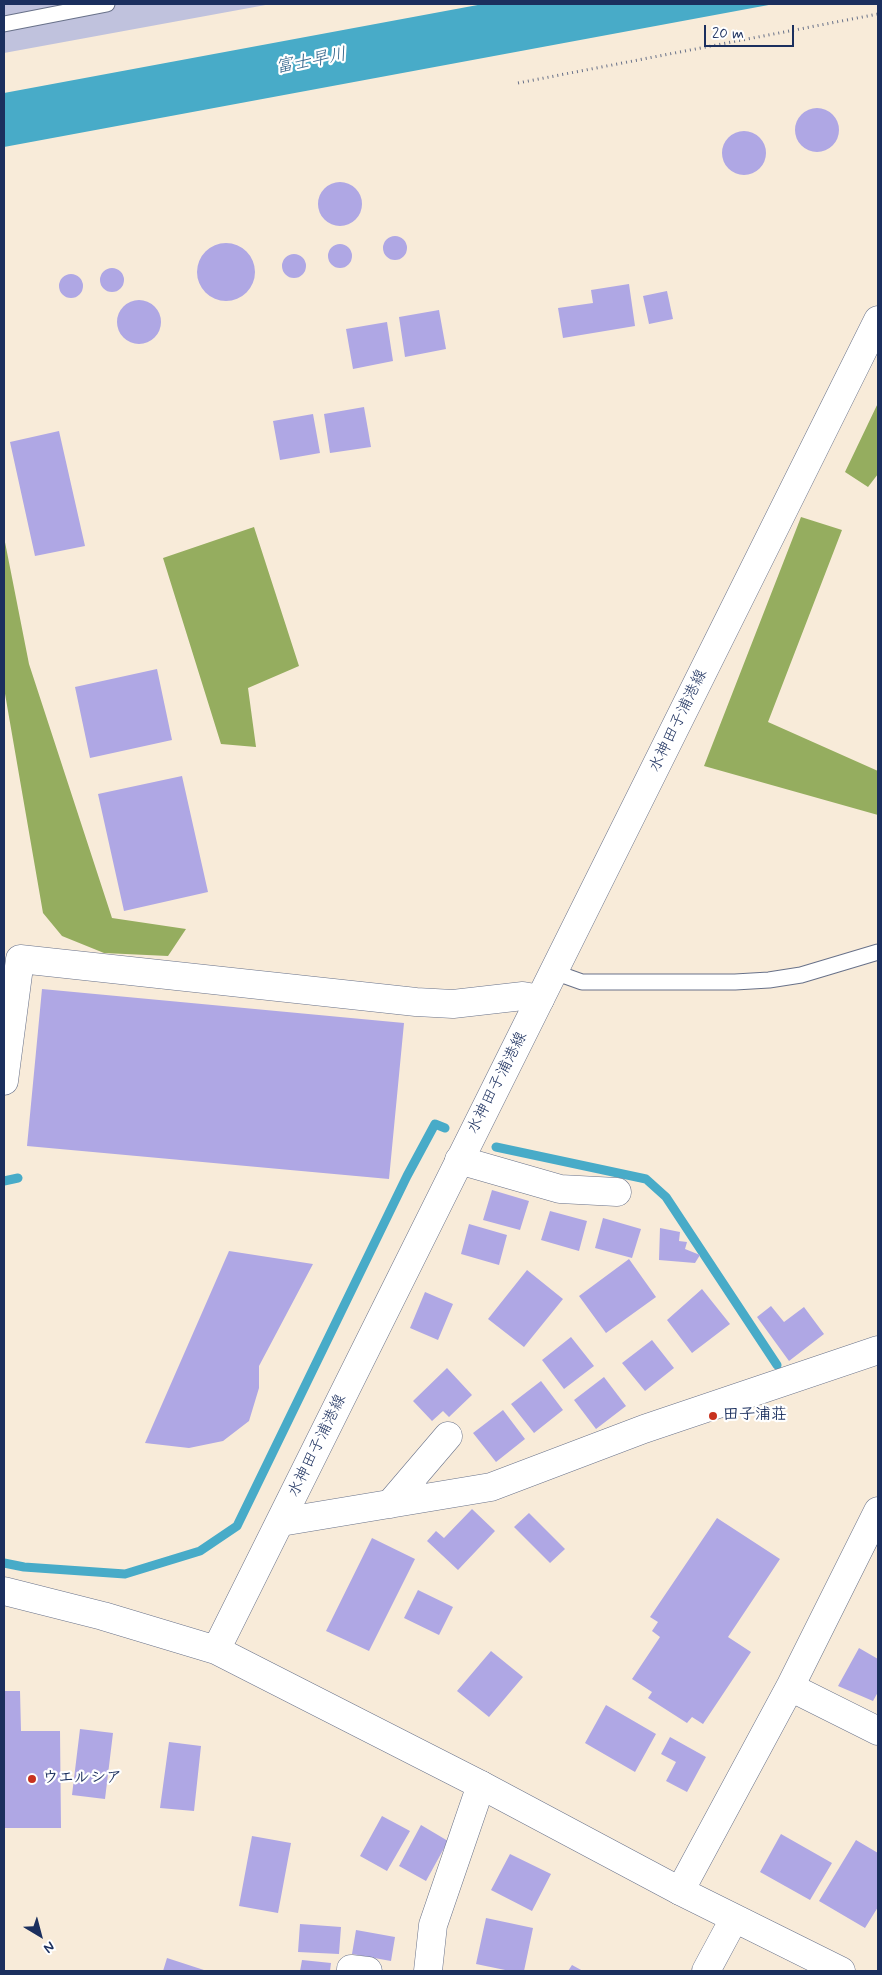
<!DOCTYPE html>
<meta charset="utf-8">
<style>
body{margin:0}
#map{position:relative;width:882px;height:1975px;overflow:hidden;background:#f8ebd9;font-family:Mynerve,sans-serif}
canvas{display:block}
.frame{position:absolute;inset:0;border:5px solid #1b2f5e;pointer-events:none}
.north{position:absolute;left:15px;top:1910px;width:50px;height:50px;-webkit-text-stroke:4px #fff;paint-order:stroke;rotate:143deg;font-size:14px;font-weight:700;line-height:20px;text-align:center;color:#1b2f5e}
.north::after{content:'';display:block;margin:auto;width:18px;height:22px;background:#1b2f5e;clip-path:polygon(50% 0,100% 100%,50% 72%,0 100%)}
.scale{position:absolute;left:704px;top:25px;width:90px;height:22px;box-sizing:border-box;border:2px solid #1b2f5e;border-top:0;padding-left:6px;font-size:15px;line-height:18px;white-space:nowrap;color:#1b2f5e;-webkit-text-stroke:4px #fff;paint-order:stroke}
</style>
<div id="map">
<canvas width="882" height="1975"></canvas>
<div class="frame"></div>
<div class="north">N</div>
<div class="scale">20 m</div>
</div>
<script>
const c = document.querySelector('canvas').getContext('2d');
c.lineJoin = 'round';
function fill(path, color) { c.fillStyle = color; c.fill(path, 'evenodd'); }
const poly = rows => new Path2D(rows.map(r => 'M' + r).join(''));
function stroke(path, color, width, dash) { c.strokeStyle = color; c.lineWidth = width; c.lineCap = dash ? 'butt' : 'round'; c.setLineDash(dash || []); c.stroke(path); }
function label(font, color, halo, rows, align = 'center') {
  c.font = font + ' Mynerve,"Klee One",sans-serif'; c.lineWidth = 4.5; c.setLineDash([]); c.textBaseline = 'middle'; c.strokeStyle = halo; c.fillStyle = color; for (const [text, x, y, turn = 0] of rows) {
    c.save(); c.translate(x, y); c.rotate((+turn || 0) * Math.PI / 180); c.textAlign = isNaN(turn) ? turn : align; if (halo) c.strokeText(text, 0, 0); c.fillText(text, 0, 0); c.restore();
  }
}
fill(poly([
 [4,4,271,4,4,53]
]), '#c0c2dd');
fill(poly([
 [878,403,878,474,868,487,845,472],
 [801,517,842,530,768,722,878,771,878,815,704,766],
 [254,527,299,666,248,688,256,747,221,744,163,558],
 [4,537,29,664,112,918,186,929,168,956,104,953,62,936,43,913,4,688]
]), '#95ad5f');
fill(poly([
 [483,4,774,4,4,147,4,93]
]), '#48abc8');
stroke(poly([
 [496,1147,646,1179,666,1197,777,1365],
 [4,1181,18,1178],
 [4,1563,24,1567,125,1574,200,1551,237,1526,407,1176,435,1124,445,1128]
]), '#48abc8', 9);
fill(poly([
 '795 130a22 22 0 1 1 44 0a22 22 0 1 1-44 0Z',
 '722 153a22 22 0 1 1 44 0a22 22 0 1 1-44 0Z',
 '318 204a22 22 0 1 1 44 0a22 22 0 1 1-44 0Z',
 '383 248a12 12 0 1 1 24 0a12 12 0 1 1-24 0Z',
 '197 272a29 29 0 1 1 58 0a29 29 0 1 1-58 0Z',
 '328 256a12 12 0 1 1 24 0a12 12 0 1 1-24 0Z',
 '282 266a12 12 0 1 1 24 0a12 12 0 1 1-24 0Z',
 '100 280a12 12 0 1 1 24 0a12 12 0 1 1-24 0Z',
 '59 286a12 12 0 1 1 24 0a12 12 0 1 1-24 0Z',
 [629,284,635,326,563,338,558,308,593,303,591,290],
 [667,291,673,319,649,324,643,296],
 '117 322a22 22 0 1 1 44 0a22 22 0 1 1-44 0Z',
 [439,310,446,349,405,357,399,317],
 [387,322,393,361,353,369,346,329],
 [364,407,371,447,330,453,324,414],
 [313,414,320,453,280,460,273,421],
 [59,431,85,546,35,556,10,442],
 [157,669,172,740,90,758,75,687],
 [182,776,208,892,124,911,98,794],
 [42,989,404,1023,389,1179,27,1146],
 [492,1190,529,1201,520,1230,483,1220],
 [550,1211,587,1221,579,1251,541,1240],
 [603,1218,641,1229,632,1258,595,1248],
 [469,1224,507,1235,499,1265,461,1254],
 [660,1228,680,1232,679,1241,687,1242,685,1249,700,1255,695,1263,659,1260],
 [229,1251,313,1264,259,1366,259,1388,249,1421,223,1441,189,1448,145,1443],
 [629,1259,656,1297,606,1333,579,1296],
 [527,1270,563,1299,524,1347,488,1319],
 [702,1289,730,1324,692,1353,667,1320],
 [425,1292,453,1304,438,1340,410,1328],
 [771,1306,784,1322,804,1307,824,1334,789,1361,757,1317],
 [571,1337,594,1366,564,1389,542,1360],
 [652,1340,674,1368,645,1391,622,1363],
 [447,1368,472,1395,449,1417,443,1411,432,1421,413,1401],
 [604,1377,626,1406,596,1429,574,1400],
 [541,1381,563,1410,534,1433,511,1404],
 [503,1410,525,1439,496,1462,473,1433],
 [472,1509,495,1531,458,1570,427,1541,436,1531,444,1538],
 [529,1513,565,1549,550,1563,514,1527],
 [717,1518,780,1559,728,1637,751,1652,703,1724,692,1717,687,1723,648,1698,652,1692,632,1679,660,1637,652,1631,658,1622,650,1617],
 [372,1538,415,1559,369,1651,326,1631],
 [418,1590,453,1607,439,1635,404,1618],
 [859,1648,878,1659,878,1692,873,1701,838,1686],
 [491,1651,523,1677,489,1717,457,1691],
 [4,1691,20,1691,21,1731,60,1731,61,1828,4,1828],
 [606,1705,656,1734,635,1772,585,1743],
 [80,1729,113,1733,105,1799,72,1795],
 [670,1737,706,1757,687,1792,666,1781,676,1762,661,1754],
 [169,1742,201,1746,194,1811,160,1808],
 [382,1816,410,1831,387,1871,360,1856],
 [421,1825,448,1841,426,1881,399,1866],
 [781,1834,832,1863,810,1900,760,1872],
 [252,1836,291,1843,278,1913,239,1906],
 [856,1840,878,1853,878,1907,865,1928,819,1901],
 [510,1854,551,1874,532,1911,491,1890],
 [486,1918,533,1928,524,1971,510,1971,476,1964],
 [300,1924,341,1927,339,1954,298,1952],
 [356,1930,395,1937,391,1961,352,1954],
 [167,1958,207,1971,163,1971],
 [302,1960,331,1963,330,1971,300,1971],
 [572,1965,583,1971,568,1971]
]), '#afa7e4');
const lane = poly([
 [4,24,107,4],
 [554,972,582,982,735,982,769,980,801,975,878,952]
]);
const street = poly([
 [4,1081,20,959,416,1002,453,1004,523,996,540,999],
 [459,1160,560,1189,617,1192],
 [390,1504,448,1436],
 [281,1522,491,1487,644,1429,878,1350],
 [790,1687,878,1731],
 [680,1891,790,1687,878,1511],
 [351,1971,351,1969,368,1971],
 [428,1971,433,1925,481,1785]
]);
const secondary = poly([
 [4,1591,103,1616,216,1650,878,320],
 [216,1650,481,1785,680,1891,841,1971],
 [706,1971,734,1919]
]);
stroke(lane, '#687189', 17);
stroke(street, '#687189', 29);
stroke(secondary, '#687189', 29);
stroke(poly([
 [518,83,878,14]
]), '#687189', 3, [1, 4]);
stroke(lane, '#fff', 15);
stroke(street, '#fff', 28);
stroke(secondary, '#fff', 28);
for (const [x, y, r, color] of [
 [713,1416,5,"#c8321e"],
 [32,1779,5,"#c8321e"]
]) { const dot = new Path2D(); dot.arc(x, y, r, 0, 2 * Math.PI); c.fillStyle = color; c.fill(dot); stroke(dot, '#fff', 2); }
label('16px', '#1b2f5e', '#fff', [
 ["水神田子浦港線",679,721,-64],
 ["水神田子浦港線",498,1083,-63],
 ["水神田子浦港線",318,1446,-64]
]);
label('bold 16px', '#1b2f5e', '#fff', [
 ["田子浦荘",723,1416],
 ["ウエルシア",42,1779]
], 'left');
label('italic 18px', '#2d6188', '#fff', [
 ["富士早川",311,62,-11]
]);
</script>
